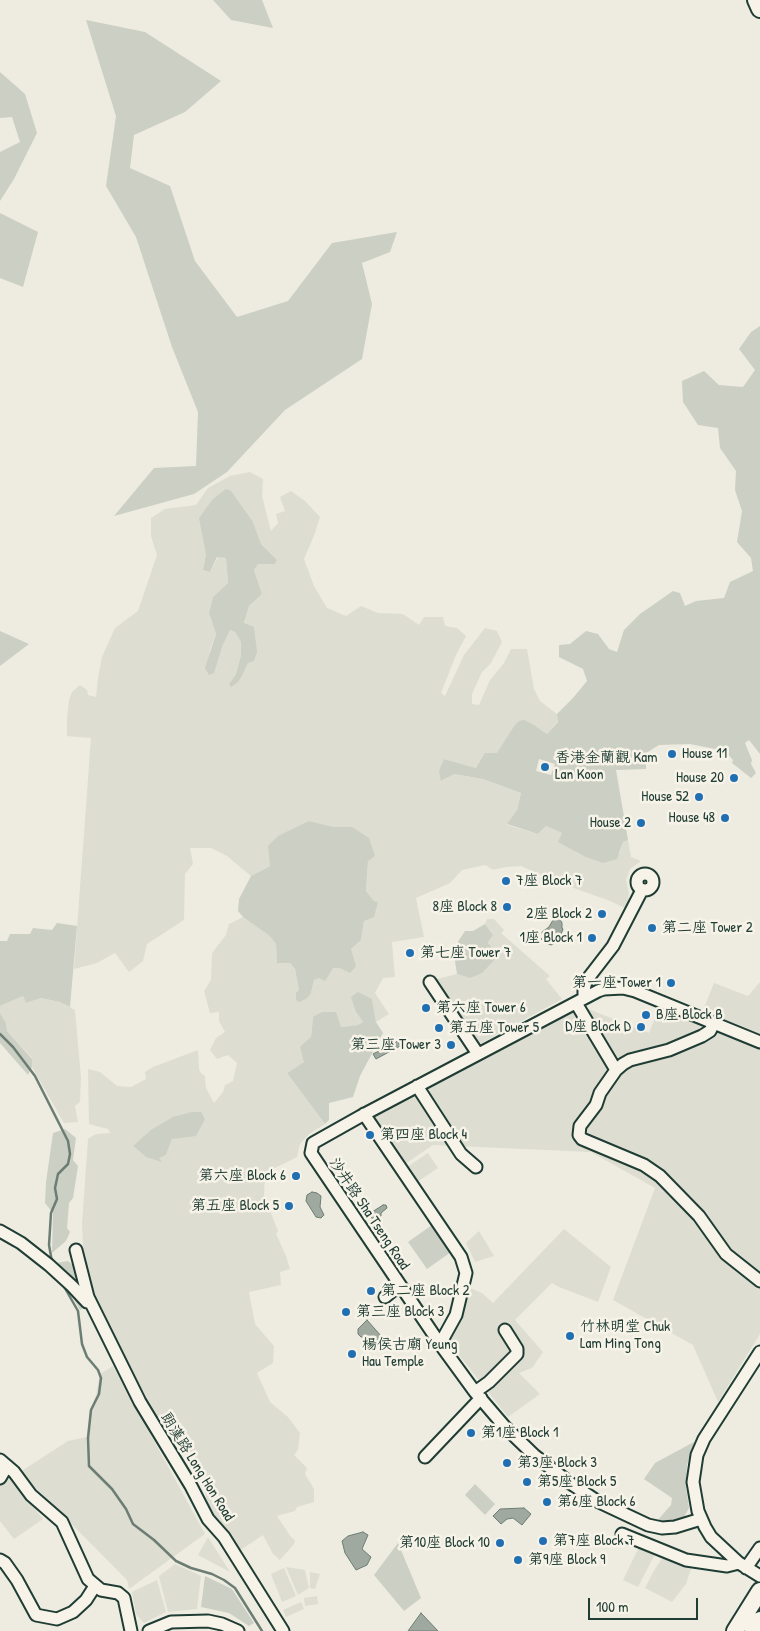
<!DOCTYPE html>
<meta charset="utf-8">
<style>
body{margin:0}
#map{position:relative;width:760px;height:1631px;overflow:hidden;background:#eeece1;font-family:"Patrick Hand",sans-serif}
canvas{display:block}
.scale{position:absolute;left:588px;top:1598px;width:110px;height:22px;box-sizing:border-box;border:2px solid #1f3d34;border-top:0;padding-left:6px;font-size:15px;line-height:18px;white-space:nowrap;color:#1f3d34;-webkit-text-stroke:4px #f7f3e8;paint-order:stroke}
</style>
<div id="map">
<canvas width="760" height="1631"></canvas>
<div class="scale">100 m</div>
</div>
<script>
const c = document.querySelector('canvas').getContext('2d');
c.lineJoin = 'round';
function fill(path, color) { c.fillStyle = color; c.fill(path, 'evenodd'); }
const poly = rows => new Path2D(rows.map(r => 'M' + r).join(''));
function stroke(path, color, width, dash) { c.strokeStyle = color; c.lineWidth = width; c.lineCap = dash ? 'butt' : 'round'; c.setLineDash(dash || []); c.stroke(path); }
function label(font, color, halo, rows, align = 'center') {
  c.font = font + ' "Patrick Hand","LXGW WenKai TC",sans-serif'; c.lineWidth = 5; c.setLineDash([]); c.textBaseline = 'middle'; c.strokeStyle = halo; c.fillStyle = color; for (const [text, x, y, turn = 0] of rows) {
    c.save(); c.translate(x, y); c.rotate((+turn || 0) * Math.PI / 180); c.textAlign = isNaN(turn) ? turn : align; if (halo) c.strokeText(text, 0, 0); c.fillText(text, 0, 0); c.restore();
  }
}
fill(poly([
 [250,472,263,479,262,496,271,531,278,523,276,514,285,511,280,497,291,491,305,501,320,517,315,533,304,559,314,586,327,608,346,616,361,606,378,613,403,614,419,625,424,617,443,617,445,626,457,628,466,636,456,655,441,693,445,696,464,655,485,628,497,631,502,642,491,663,482,672,472,694,472,704,479,705,490,680,504,663,511,649,527,649,534,689,540,701,557,714,558,721,547,734,534,725,514,726,497,754,476,768,444,759,442,781,453,774,483,779,521,793,517,810,507,825,538,834,546,826,562,833,559,842,620,853,623,842,628,840,631,857,641,861,630,869,626,880,629,893,627,909,610,901,557,882,521,866,506,867,493,870,485,865,462,870,450,883,416,898,424,937,392,942,395,977,383,978,375,993,389,1014,376,1022,372,999,356,1012,363,1022,358,1025,341,1027,313,1017,311,1037,306,1043,304,1062,287,1073,325,1124,309,1134,300,1144,297,1157,265,1173,264,1196,278,1231,276,1234,286,1256,290,1269,280,1272,281,1285,249,1292,255,1324,274,1346,273,1363,257,1373,270,1402,288,1417,300,1433,298,1450,294,1455,307,1468,305,1474,314,1489,314,1502,297,1507,295,1511,277,1516,291,1537,295,1540,294,1544,280,1560,273,1554,263,1535,239,1551,222,1530,210,1512,203,1485,188,1459,164,1429,93,1300,84,1263,82,1224,88,1139,96,1134,110,1133,108,1129,89,1124,88,1069,100,1072,117,1086,131,1087,146,1079,145,1072,153,1067,198,1050,199,1069,201,1073,205,1076,206,1088,214,1103,223,1092,225,1085,233,1081,237,1063,228,1055,217,1059,210,1050,216,1038,225,1032,219,1021,219,1012,210,1013,204,991,211,980,212,953,226,935,229,924,243,917,270,935,276,944,277,963,290,963,295,969,299,990,311,993,314,980,333,968,340,968,351,949,361,940,364,921,378,902,374,901,366,891,368,861,352,827,334,827,309,821,270,866,251,876,227,856,211,848,190,848,193,864,185,874,184,920,147,944,143,961,129,972,115,953,97,963,74,969,91,738,67,736,67,719,69,700,72,692,80,685,87,690,88,695,96,697,98,678,102,657,115,628,138,611,157,555,151,536,151,518,165,509,196,505,208,488,230,476],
 [253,522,261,544,277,560,275,564,258,564,254,570,262,594,249,606,244,624,248,663,242,676,238,682,229,684,236,674,241,655,241,642,235,632,230,630,222,647,209,653,216,634,209,613,213,597,228,583,226,558,218,557,210,572,203,570,206,554],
 [205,1119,172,1139,166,1155,158,1157,146,1157,133,1146],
 [487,919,494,919,504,930,501,933,550,976,546,979,562,999,470,1049,426,982,457,974,470,978,493,935,485,924],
 [760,982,760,1334,718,1402,693,1345,613,1300,655,1188,591,1152,433,1145,405,1164,373,1118,583,1007,649,1033,659,1008,698,1023,714,983,748,996],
 [23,996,26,1003,41,998,60,1002,75,1010,81,1078,80,1102,75,1106,78,1122,64,1123,32,1067,32,1058,7,1031,6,1023,0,1013,0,1006],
 [428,1153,438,1168,417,1182,407,1167],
 [564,1229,611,1267,598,1302,559,1287,552,1283,515,1320,543,1352,532,1368,519,1373,540,1394,508,1417,451,1345,453,1344,449,1337,455,1329,463,1312,470,1288,482,1293,493,1303],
 [479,1231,494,1256,475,1262,466,1243],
 [113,1366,205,1534,129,1589,127,1580,20,1472,68,1441,87,1437,90,1409,96,1395,100,1374],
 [8,1475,43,1519,14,1539,0,1521,0,1485],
 [208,1537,230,1572,198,1555],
 [640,1545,656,1552,638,1587,623,1580],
 [665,1554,693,1563,686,1584,672,1602,645,1588,653,1572],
 [175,1564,201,1576,197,1609,168,1612,159,1576],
 [286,1567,305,1570,309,1588,298,1595],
 [284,1568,296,1596,282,1602,271,1574],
 [310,1572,320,1574,315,1589,310,1588],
 [157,1580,166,1612,144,1623,136,1614,132,1592],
 [317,1596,318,1604,305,1606,304,1598],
 [301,1602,304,1609,286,1617,283,1610]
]), '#ddddd2');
fill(poly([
 [213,0,262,0,273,28,231,20],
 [86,20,145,32,221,81,185,112,134,135,130,168,170,186,195,261,237,317,288,301,332,243,397,232,390,252,362,263,372,304,362,359,285,410,227,472,194,494,114,516,154,468,196,466,198,412,172,347,136,237,106,186,116,116],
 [0,72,25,94,37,133,14,179,0,201,0,152,20,142,12,117,0,118],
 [0,213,38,232,23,287,0,278],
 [760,326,760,754,749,740,745,743,752,760,751,764,756,773,751,778,732,763,733,760,725,751,690,744,659,745,646,753,646,769,616,770,628,840,623,842,617,859,603,863,586,857,558,842,562,833,546,826,538,834,507,824,517,810,521,793,483,779,454,774,441,781,439,771,444,759,476,768,485,753,497,753,514,726,519,721,524,720,534,725,547,734,558,722,557,714,573,698,587,681,583,669,559,657,559,645,570,644,586,631,598,634,609,649,617,652,624,630,640,614,673,591,680,593,685,606,696,601,724,598,730,582,753,571,751,558,737,542,742,511,735,490,736,471,720,448,718,428,698,425,683,402,682,381,704,371,719,385,743,387,755,370,739,349,751,332],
 [539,759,555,764,551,775,536,771],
 [226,489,231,491,253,522,261,544,277,560,275,564,258,564,254,570,262,594,249,606,244,623,254,627,257,652,254,661,248,663,242,676,238,682,231,687,229,684,236,674,241,655,241,642,235,632,230,630,222,647,214,673,209,675,205,668,216,634,209,613,213,597,228,583,226,558,217,557,210,572,203,570,206,554,199,518,213,499],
 [0,631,29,644,0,666],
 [309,821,334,827,352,827,369,838,375,856,368,861,366,891,374,901,378,902,374,917,364,921,361,940,351,949,356,966,350,973,340,968,333,968,325,981,319,978,314,980,311,993,306,999,299,1002,296,1000,296,993,299,990,295,969,290,963,277,963,276,944,270,936,243,917,238,911,239,899,251,876,270,866,268,846,278,836],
 [57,923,77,926,70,1007,60,1002,41,998,26,1003,23,996,0,1006,0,941,7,941,10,934,30,934,33,928,52,930],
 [485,924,493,935,488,943,498,956,482,973,470,978,457,974,453,949,465,931,473,931],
 [358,992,372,999,376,1022,383,1033,360,1076,353,1097,329,1103,329,1120,325,1124,287,1073,304,1062,300,1047,311,1037,313,1017,322,1012,336,1012,341,1027,358,1025,363,1022,356,1012,351,997],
 [0,1013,6,1023,7,1031,32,1059,32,1067,28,1075,0,1043],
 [192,1112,201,1112,205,1119,196,1136,172,1139,166,1155,159,1158,162,1162,146,1157,133,1146,151,1130,173,1117],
 [65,1129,76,1138,73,1160,78,1166,73,1198,69,1203,67,1228,70,1232,66,1241,52,1253,53,1213,45,1203,46,1182,53,1133],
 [432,1225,451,1252,427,1269,408,1242],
 [68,1261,75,1267,76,1285,88,1306,80,1310,58,1271,56,1263],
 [694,1442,687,1465,686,1487,689,1508,684,1517,672,1521,656,1522,671,1505,672,1498,644,1479,655,1463],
 [475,1484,495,1504,485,1515,465,1495],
 [398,1543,421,1598,404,1611,374,1575],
 [205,1576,232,1589,254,1623,249,1626,229,1613,201,1607]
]), '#cccfc4');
const water = poly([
 [557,919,560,919,562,923,562,928,563,929,560,937,555,943,551,945,546,943,541,939,543,937,542,932,549,927,553,920,557,919],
 [398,1041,400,1046,376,1059,373,1054,398,1041],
 [312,1192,317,1193,321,1196,320,1207,324,1215,321,1218,316,1217,306,1201,307,1195,312,1192],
 [383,1205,386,1205,387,1208,381,1213,381,1216,374,1221,369,1214,383,1205],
 [367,1320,382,1337,374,1343,367,1337,361,1337,358,1334,358,1329,367,1320],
 [524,1508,531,1514,522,1525,513,1518,507,1519,501,1524,493,1516,500,1509,524,1508],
 [363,1532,368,1535,362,1549,371,1557,367,1565,356,1570,345,1553,342,1541,348,1536,363,1532],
 [421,1613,438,1631,408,1631,421,1613]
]);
fill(water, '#9fa99f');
stroke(water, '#6c7e74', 1);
stroke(poly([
 [0,1034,13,1047,35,1076,68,1141,70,1154,68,1164,58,1174,55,1188,57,1199,51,1213,49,1245,52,1262],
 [62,1283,78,1311,82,1344,87,1357,98,1370,101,1378,99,1394,91,1410,88,1438,89,1466,112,1489,126,1509,133,1524,154,1540,176,1561,191,1568,212,1574,224,1580,235,1588,262,1631]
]), '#6c7e74', 2.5);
const minor = poly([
 '637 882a8 8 0 1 1 16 0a8 8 0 1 1-16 0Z',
 [430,982,478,1054],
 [584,998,584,990,586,981,613,946,642,890],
 [576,1003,616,1070,623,1064,630,1060,669,1050,702,1036,710,1031,714,1023],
 [616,1070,600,1093,596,1105,580,1126,579,1135,582,1139,644,1165,660,1176,699,1216,726,1254,760,1281],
 [417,1086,461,1154,476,1167],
 [364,1114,461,1257,466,1273,456,1315,440,1344],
 [0,1231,21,1243,49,1265,72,1286,87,1302],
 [76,1250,88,1297,140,1402,191,1486,208,1519,224,1537,283,1631],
 [385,1297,400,1285],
 [760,1352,704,1439,697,1455,693,1482,698,1511,705,1527,711,1537,739,1563,760,1576],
 [475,1392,489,1382,517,1354,517,1349,505,1330],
 [425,1457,481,1398],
 [0,1460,14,1472,31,1495,62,1522,88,1579,101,1590,118,1593,124,1598,131,1631],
 [0,1478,7,1466],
 [701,1519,675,1527,662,1528,648,1525,597,1501,570,1483,534,1455,505,1427,475,1392,440,1344,311,1153,313,1143,361,1116,598,991,604,989,623,988,635,991,760,1042],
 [622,1534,686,1560,727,1566,739,1563],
 [0,1560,5,1563,17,1580,36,1615,57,1619,73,1612,86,1600,95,1586],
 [746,1568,760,1548],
 [149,1631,171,1622,208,1621,222,1624,238,1631]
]);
const highway = poly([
 [756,0,760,9],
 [735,1631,760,1591],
 [753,1631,760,1620]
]);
stroke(minor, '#1f3d34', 15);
stroke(highway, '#1f3d34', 20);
stroke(minor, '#f7f3e8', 11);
stroke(highway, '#f7f3e8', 16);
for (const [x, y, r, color] of [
 [672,754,5,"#1f6fb2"],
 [545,767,5,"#1f6fb2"],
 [734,778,5,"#1f6fb2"],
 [699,797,5,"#1f6fb2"],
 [725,818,5,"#1f6fb2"],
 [641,823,5,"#1f6fb2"],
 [506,881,5,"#1f6fb2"],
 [507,907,5,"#1f6fb2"],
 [602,914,5,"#1f6fb2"],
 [652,928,5,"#1f6fb2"],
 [592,938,5,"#1f6fb2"],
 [410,953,5,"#1f6fb2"],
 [671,983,5,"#1f6fb2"],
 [426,1008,5,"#1f6fb2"],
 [646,1015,5,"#1f6fb2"],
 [641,1027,5,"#1f6fb2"],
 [439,1028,5,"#1f6fb2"],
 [451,1045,5,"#1f6fb2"],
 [370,1135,5,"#1f6fb2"],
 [296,1176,5,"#1f6fb2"],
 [289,1206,5,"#1f6fb2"],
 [371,1291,5,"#1f6fb2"],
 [346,1312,5,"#1f6fb2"],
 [570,1336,5,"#1f6fb2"],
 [352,1354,5,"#1f6fb2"],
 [471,1433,5,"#1f6fb2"],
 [507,1463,5,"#1f6fb2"],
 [527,1482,5,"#1f6fb2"],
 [547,1502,5,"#1f6fb2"],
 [543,1541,5,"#1f6fb2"],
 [500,1543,5,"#1f6fb2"],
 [518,1560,5,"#1f6fb2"]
]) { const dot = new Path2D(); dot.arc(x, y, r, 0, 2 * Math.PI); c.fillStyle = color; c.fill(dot); stroke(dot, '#f7f3e8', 2); }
label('15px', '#1f3d34', '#f7f3e8', [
 ["House 11",682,754],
 ["香港金蘭觀 Kam",555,758],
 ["Lan Koon",555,775],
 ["House 20",724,778,"right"],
 ["House 52",689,797,"right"],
 ["House 48",715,818,"right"],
 ["House 2",631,823,"right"],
 ["7座 Block 7",516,881],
 ["8座 Block 8",497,907,"right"],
 ["2座 Block 2",592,914,"right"],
 ["第二座 Tower 2",662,928],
 ["1座 Block 1",582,938,"right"],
 ["第七座 Tower 7",420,953],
 ["第一座 Tower 1",661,983,"right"],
 ["第六座 Tower 6",436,1008],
 ["B座 Block B",656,1015],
 ["D座 Block D",631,1027,"right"],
 ["第五座 Tower 5",449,1028],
 ["第三座 Tower 3",441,1045,"right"],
 ["第四座 Block 4",380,1135],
 ["第六座 Block 6",286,1176,"right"],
 ["第五座 Block 5",279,1206,"right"],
 ["第二座 Block 2",381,1291],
 ["第三座 Block 3",356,1312],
 ["竹林明堂 Chuk",580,1327],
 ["Lam Ming Tong",580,1344],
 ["楊侯古廟 Yeung",362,1345],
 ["Hau Temple",362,1362],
 ["第1座 Block 1",481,1433],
 ["第3座 Block 3",517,1463],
 ["第5座 Block 5",537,1482],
 ["第6座 Block 6",557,1502],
 ["第7座 Block 7",553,1541],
 ["第10座 Block 10",490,1543,"right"],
 ["第9座 Block 9",528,1560]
], 'left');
label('15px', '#1f3d34', '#f7f3e8', [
 ["沙井路 Sha Tseng Road",369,1214,56],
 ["朗漢路 Long Hon Road",197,1467,58]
]);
</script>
